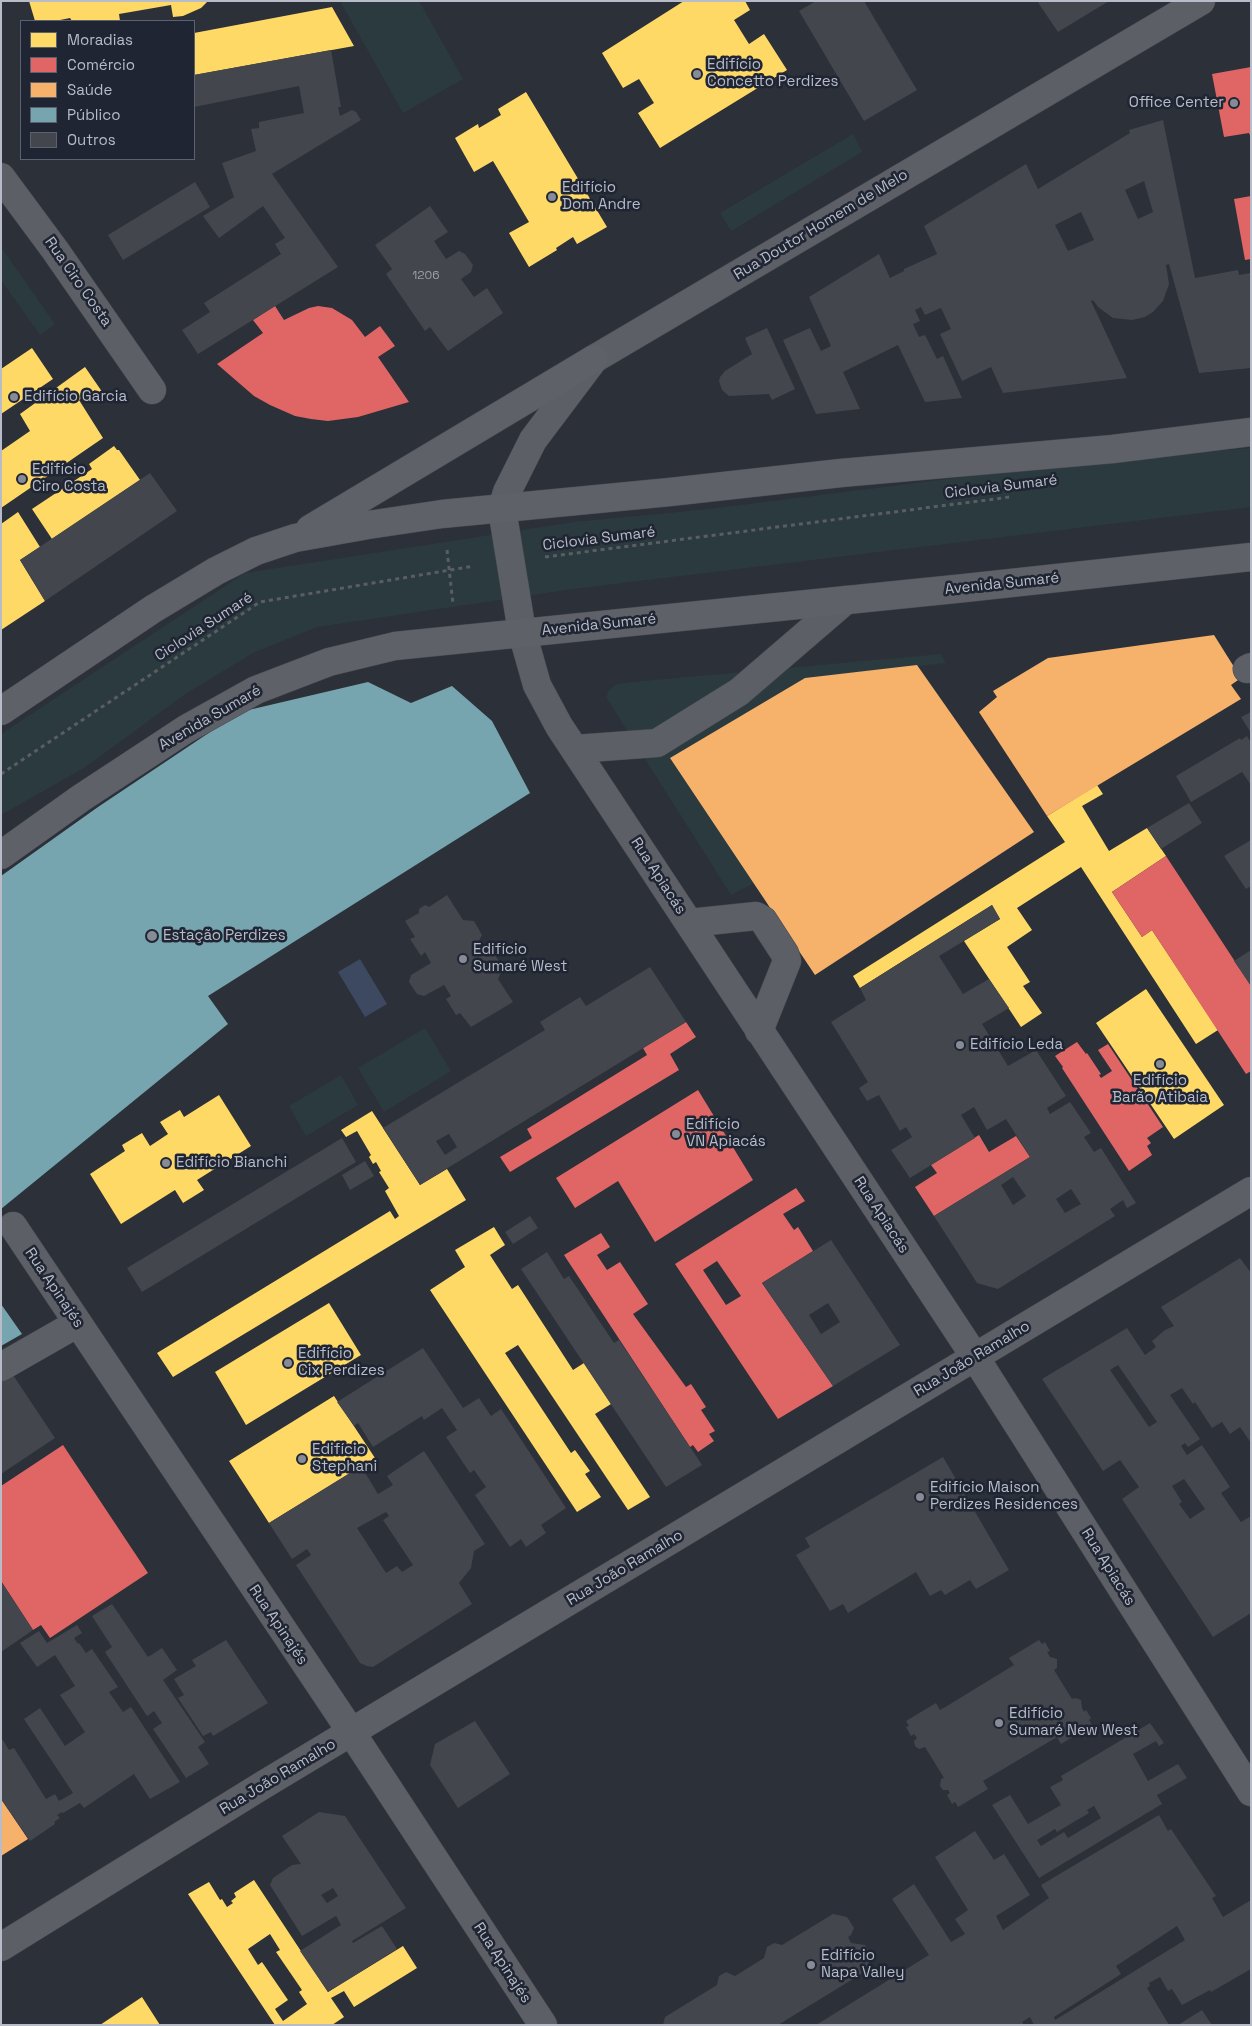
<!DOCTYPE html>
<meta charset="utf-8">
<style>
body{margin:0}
#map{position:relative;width:1252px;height:2026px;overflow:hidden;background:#2c3038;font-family:"Space Grotesk",sans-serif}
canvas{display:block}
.frame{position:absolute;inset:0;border:2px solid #b7bcc8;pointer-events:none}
.legend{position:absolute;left:20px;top:20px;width:175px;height:140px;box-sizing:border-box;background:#202533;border:1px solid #5c616f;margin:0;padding:6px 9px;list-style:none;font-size:15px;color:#b7bcc8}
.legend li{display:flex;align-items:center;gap:10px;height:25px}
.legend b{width:25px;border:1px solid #5c616f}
</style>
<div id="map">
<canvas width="1252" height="2026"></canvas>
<div class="frame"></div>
<ul class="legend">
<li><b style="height:14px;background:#ffd966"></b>Moradias</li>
<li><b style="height:14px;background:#e06666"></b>Comércio</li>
<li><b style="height:14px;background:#f6b26b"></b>Saúde</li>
<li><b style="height:14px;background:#76a5af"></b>Público</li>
<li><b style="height:14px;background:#43464d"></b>Outros</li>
</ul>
</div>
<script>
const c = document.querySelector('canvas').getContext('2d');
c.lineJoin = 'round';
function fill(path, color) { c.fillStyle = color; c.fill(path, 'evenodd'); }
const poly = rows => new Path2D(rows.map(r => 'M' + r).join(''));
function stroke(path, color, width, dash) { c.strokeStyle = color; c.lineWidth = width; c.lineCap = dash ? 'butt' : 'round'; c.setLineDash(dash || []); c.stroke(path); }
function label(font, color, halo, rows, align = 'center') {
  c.font = font + ' "Space Grotesk",sans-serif'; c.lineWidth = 5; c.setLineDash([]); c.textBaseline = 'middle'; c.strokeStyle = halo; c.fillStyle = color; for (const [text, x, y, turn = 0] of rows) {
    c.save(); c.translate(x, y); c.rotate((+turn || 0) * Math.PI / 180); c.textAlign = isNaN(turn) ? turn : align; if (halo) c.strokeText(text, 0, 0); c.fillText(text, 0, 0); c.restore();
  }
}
fill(poly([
 [340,1,419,1,463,79,403,113],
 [853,134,862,152,731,231,720,213],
 [1,247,55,324,40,335,1,280],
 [1251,448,1251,507,573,589,317,627,253,653,184,695,84,768,1,815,1,734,245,573,574,522,709,509,1075,463],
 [941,654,946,663,805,678,670,758,754,883,731,895,606,697,609,690,617,684,632,682],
 [425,1028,451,1071,384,1112,358,1068],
 [341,1075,358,1105,306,1136,289,1106]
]), '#2a3a3e');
fill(poly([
 [360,959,387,1004,365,1017,338,972]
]), '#3d4861');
fill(poly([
 [29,1,208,1,201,8,183,16,173,17,171,5,119,14,120,21,72,21,70,18,55,21,35,21],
 [684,1,745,1,750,10,734,20,749,44,764,34,787,70,660,148,638,113,654,103,639,79,623,88,602,53],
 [332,7,354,46,194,75,194,33],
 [526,92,607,227,577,244,573,237,556,248,557,250,529,267,509,233,529,222,493,161,474,172,455,138,478,124,479,128,501,115,498,109],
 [32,348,53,379,1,414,1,369],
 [85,367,105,396,100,399,95,390,79,400,103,438,1,508,1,451,30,431,20,414],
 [114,446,117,450,119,450,140,480,52,539,32,509,92,469,89,464],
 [18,512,40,547,20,560,45,601,1,630,1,524],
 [1097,785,1103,794,1082,806,1109,851,1147,828,1166,856,1112,892,1142,937,1152,930,1218,1030,1196,1044,1081,867,1017,908,1032,930,1007,947,1030,982,1023,986,1042,1013,1021,1027,964,941,1000,919,992,905,860,988,853,976,1065,842,1047,816],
 [1146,989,1224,1105,1174,1139,1096,1023],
 [219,1095,251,1146,197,1180,204,1190,183,1203,175,1190,121,1224,90,1174,125,1151,122,1145,142,1133,150,1146,168,1134,160,1122,180,1110,184,1117],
 [372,1111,420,1185,447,1169,466,1200,173,1377,157,1353,390,1211,395,1219,399,1216,385,1191,389,1188,379,1172,381,1171,376,1162,373,1164,369,1157,371,1155,357,1131,346,1137,341,1130],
 [494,1227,505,1245,490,1255,512,1289,518,1285,573,1370,584,1363,611,1404,595,1414,650,1497,628,1510,518,1345,505,1353,571,1453,575,1450,590,1471,585,1474,601,1497,577,1512,430,1290,465,1267,455,1250],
 [329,1303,361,1355,246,1425,215,1372],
 [334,1396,375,1458,269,1523,229,1461],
 [254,1880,328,1992,403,1946,417,1968,354,2007,344,1991,331,1998,344,2017,332,2025,275,2025,188,1894,209,1882,220,1900,222,1899,227,1907,233,1903,231,1901,236,1897,234,1893],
 [270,1934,280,1950,276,1952,302,1990,299,1992,307,2004,283,2021,275,2009,288,2000,262,1962,258,1965,248,1949],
 [142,1997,160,2025,100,2025]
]), '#ffd966');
fill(poly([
 [1251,67,1251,138,1249,133,1224,137,1212,74],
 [1251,196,1251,259,1245,260,1234,199],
 [275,306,284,320,309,308,318,306,332,308,352,320,365,337,380,326,395,346,378,357,409,402,358,417,328,421,311,419,295,416,270,405,254,396,217,364,263,333,253,320],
 [1166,856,1251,986,1251,1071,1246,1074,1152,930,1142,937,1112,892],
 [686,1022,696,1037,670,1054,679,1070,510,1172,500,1157,532,1138,527,1129,647,1055,643,1048],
 [1077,1042,1086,1054,1087,1053,1101,1074,1099,1075,1101,1078,1112,1071,1098,1050,1108,1044,1163,1127,1147,1138,1151,1143,1147,1146,1152,1155,1129,1171,1062,1068,1063,1067,1055,1056],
 [698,1090,753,1180,655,1242,618,1181,575,1208,556,1178],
 [979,1135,989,1152,1016,1136,1030,1157,934,1216,915,1187,937,1173,931,1165],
 [796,1188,805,1201,783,1214,794,1230,798,1227,813,1251,762,1283,833,1386,778,1419,675,1264],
 [717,1261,741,1296,726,1305,703,1270],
 [601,1233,610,1247,597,1255,607,1270,620,1262,648,1304,633,1314,686,1387,691,1384,706,1407,701,1410,715,1431,709,1434,714,1441,698,1452,693,1445,690,1447,564,1255],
 [63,1445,148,1573,50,1638,41,1625,33,1630,1,1581,1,1486]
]), '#e06666');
fill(poly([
 [1214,635,1241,678,1231,685,1241,699,1047,816,979,712,997,697,993,691,1048,658],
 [917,665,1034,832,815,975,670,758,805,678],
 [1,1799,28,1839,1,1856]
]), '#f6b26b');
fill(poly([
 [368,682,411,703,452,686,492,721,530,793,208,996,228,1024,1,1209,1,876,98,807,240,712],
 [1,1304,22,1334,1,1346]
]), '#76a5af');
fill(poly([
 [816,1,864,1,917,90,864,121,799,11],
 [1037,1,1109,1,1058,32],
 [331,50,341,107,338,107,340,116,352,110,356,112,361,120,272,174,338,267,198,354,182,330,210,312,204,303,281,254,275,244,285,238,263,206,219,238,203,216,234,197,222,163,256,151,251,129,259,128,259,122,304,113,299,86,194,107,194,75],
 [1163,120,1195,278,1238,270,1239,275,1251,273,1251,368,1199,373,1169,264,1166,265,1169,284,1163,301,1153,312,1145,317,1132,320,1113,318,1098,307,1093,300,1091,301,1127,378,1003,393,991,367,962,381,940,334,951,329,941,308,925,315,921,307,915,310,920,321,913,324,919,337,925,335,937,359,943,356,962,398,925,402,898,345,843,372,860,409,816,414,783,340,810,328,821,351,831,346,809,297,879,254,890,278,904,271,904,269,937,254,924,226,1026,164,1038,189,1130,133,1129,130],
 [1144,181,1153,212,1138,219,1125,190],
 [1081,212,1094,240,1068,251,1055,225],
 [195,182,210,207,123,260,108,235],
 [430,206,448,232,434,241,446,259,459,251,465,254,473,265,471,272,461,279,474,297,487,288,503,313,448,351,430,327,425,331,386,274,392,269,375,245],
 [767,328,795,389,772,400,769,394,729,396,722,390,719,381,720,377,725,371,752,354,745,338],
 [150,473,177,511,45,601,20,560],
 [1251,712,1251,733,1241,717],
 [1247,736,1251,743,1251,785,1242,772,1191,802,1176,776,1240,738,1241,740],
 [1189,803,1202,823,1161,849,1147,828],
 [1251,840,1251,886,1246,889,1224,856],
 [447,895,463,920,474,921,482,935,477,944,484,954,495,955,503,968,498,979,513,1002,471,1027,460,1013,456,1015,446,999,451,996,444,985,424,996,417,994,409,982,411,975,431,963,425,952,421,956,410,939,415,937,405,921,419,913,419,909,425,905,429,907],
 [992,905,1000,919,939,956,963,994,989,979,1009,1008,982,1024,1008,1066,1036,1050,1066,1096,1047,1108,1050,1114,1070,1102,1091,1133,1084,1137,1094,1152,1101,1148,1136,1203,1127,1208,1123,1200,1110,1209,1115,1216,998,1289,977,1283,934,1216,1030,1157,1006,1119,987,1130,974,1107,961,1115,975,1138,910,1178,891,1150,912,1137,906,1127,900,1131,879,1095,867,1101,859,1088,868,1082,831,1022,866,1000,860,988],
 [1013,1177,1026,1196,1013,1205,1001,1185],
 [1071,1189,1081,1204,1065,1213,1056,1199],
 [1251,950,1251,986,1234,961],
 [650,967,686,1022,420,1185,383,1128,545,1030,540,1022,580,997,586,1006],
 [449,1134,457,1147,445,1155,436,1141],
 [342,1138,356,1162,142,1292,127,1268],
 [365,1161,374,1176,350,1190,342,1175],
 [530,1216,538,1228,513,1244,505,1232],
 [831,1240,900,1345,833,1386,762,1283],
 [828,1303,840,1322,821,1334,809,1315],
 [547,1252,564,1279,569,1276,614,1343,619,1340,702,1465,666,1487,521,1269],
 [1240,1258,1251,1273,1251,1443,1240,1427,1230,1434,1222,1422,1212,1428,1195,1402,1193,1404,1182,1388,1170,1395,1200,1439,1188,1447,1185,1443,1181,1446,1187,1455,1202,1445,1230,1487,1221,1493,1241,1522,1251,1516,1251,1613,1213,1637,1122,1499,1139,1487,1120,1460,1103,1471,1042,1379,1127,1328,1145,1355,1156,1347,1152,1341,1165,1330,1174,1326,1161,1307],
 [1118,1365,1157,1422,1149,1427,1110,1370],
 [1184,1479,1205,1509,1190,1519,1179,1504,1182,1502,1172,1486],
 [423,1348,463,1408,479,1398,491,1416,501,1409,566,1508,541,1525,546,1533,526,1547,521,1539,510,1547,475,1495,486,1487,474,1470,470,1473,446,1437,457,1430,442,1408,424,1420,422,1416,373,1447,358,1423,354,1426,337,1402],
 [11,1372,55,1438,1,1474,1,1379],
 [424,1451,485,1544,474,1551,471,1568,459,1583,472,1604,373,1667,367,1666,360,1663,296,1565,311,1555,307,1549,292,1559,269,1523,361,1466,378,1494,393,1485,387,1476],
 [386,1512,389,1516,383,1520,413,1565,402,1572,397,1566,386,1573,357,1528],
 [943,1457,1009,1570,976,1589,970,1580,945,1595,941,1590,930,1596,916,1572,848,1613,843,1604,830,1611,796,1555,810,1547,805,1538],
 [1,1581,33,1630,1,1652],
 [112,1604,148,1657,162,1648,177,1670,163,1680,205,1742,198,1747,209,1764,186,1778,153,1729,162,1723,154,1711,147,1716,105,1652,112,1647,92,1616],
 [77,1625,82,1633,74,1638,78,1644,79,1643,86,1653,92,1649,118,1687,109,1692,123,1712,131,1707,180,1782,150,1799,134,1774,84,1808,80,1803,63,1813,62,1812,57,1815,60,1818,54,1822,55,1824,30,1841,1,1799,1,1737,9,1750,14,1748,46,1799,55,1794,59,1801,73,1793,24,1719,40,1708,65,1746,85,1732,60,1695,75,1686,55,1655,37,1667,20,1643,39,1631,47,1643],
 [226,1640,268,1703,213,1736,211,1732,203,1736,178,1698,184,1695,174,1679,196,1666,192,1660],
 [1039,1640,1042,1644,1045,1642,1050,1651,1047,1652,1050,1657,1057,1659,1057,1668,1054,1670,1072,1699,1075,1698,1081,1700,1082,1708,1084,1712,1086,1710,1091,1718,1089,1720,1092,1725,1061,1744,1057,1737,983,1781,988,1789,958,1807,955,1802,952,1804,947,1795,950,1793,948,1790,943,1790,940,1786,941,1779,944,1778,925,1747,919,1749,915,1746,914,1741,917,1738,914,1734,911,1736,906,1727,909,1726,906,1721,936,1703,940,1710,947,1706,1014,1665,1009,1658],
 [475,1721,510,1774,458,1808,430,1765,435,1744],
 [1150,1723,1164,1743,1159,1746,1156,1741,1133,1754,1148,1781,1178,1764,1187,1778,1157,1795,1162,1804,1039,1878,992,1805,1010,1795,1028,1824,1061,1805,1050,1787,1063,1780,1061,1776],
 [1094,1806,1101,1818,1068,1838,1064,1832,1041,1846,1037,1840,1055,1829,1057,1832,1089,1813,1087,1810],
 [319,1812,345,1816,406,1908,352,1941,353,1943,382,1926,397,1949,328,1992,300,1951,341,1925,336,1916,302,1936,270,1885,273,1878,292,1865,301,1864,282,1836],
 [333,1888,338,1896,327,1903,321,1895],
 [1159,1815,1168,1831,1171,1829,1216,1896,1212,1898,1223,1917,1251,1900,1251,1969,1211,1992,1210,1990,1182,2005,1172,1989,1168,1991,1160,1977,1149,1983,1150,1986,1147,1988,1169,2025,1034,2025,1030,2017,1022,2022,1024,2025,816,2025,929,1955,892,1899,914,1884,951,1942,965,1934,955,1919,968,1910,935,1857,975,1831,994,1860,1004,1854,1030,1895,996,1916,1003,1930,1049,1898,1041,1885],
 [1177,1926,1185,1940,1055,2020,1054,2017,1121,1974,1116,1966],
 [833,1914,847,1917,854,1928,851,1935,848,1937,851,1943,865,1945,871,1955,866,1971,778,2025,663,2025,665,2017,717,1985,719,1976,726,1972,735,1976,764,1958,767,1947,774,1943,782,1945],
 [1202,2010,1212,2025,1178,2025]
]), '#43464d');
const minor = poly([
 [1201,1,594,359,533,440,507,492,502,509,522,632,537,685,559,726,975,1357,1251,1792],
 [1,177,55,250,152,390],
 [1247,669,1251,667],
 [575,749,657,743,739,692,846,600],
 [689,923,756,916,763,920,785,954,787,961,759,1031],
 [13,1226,340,1715,543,2025],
 [1,1367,78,1323],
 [1,1947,263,1785,1251,1191]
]);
const major = poly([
 [310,529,594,359],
 [1,711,153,609,216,571,256,551,295,538,368,525,442,514,670,492,841,473,1113,449,1251,432],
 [1,855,81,798,186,729,256,690,329,662,395,646,965,588,1251,557]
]);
stroke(minor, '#484b51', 29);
stroke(major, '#4a4d55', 29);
stroke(poly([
 [447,550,453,604],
 [545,557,1010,497],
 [1,774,260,602,474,566]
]), '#5a5e64', 3, [4, 4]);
stroke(minor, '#5c5f66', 28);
stroke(major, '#5e6168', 28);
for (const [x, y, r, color] of [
 [697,74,5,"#868b96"],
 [1234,103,5,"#868b96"],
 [552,197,5,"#868b96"],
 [14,397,5,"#868b96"],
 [22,479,5,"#868b96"],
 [152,936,6,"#868b96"],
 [463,959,5,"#868b96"],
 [960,1045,5,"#868b96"],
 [1160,1064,5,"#868b96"],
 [676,1134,5,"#868b96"],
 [166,1163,5,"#868b96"],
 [288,1363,5,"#868b96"],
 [302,1459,5,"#868b96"],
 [920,1497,5,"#868b96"],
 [999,1723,5,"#868b96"],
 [811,1965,5,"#868b96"]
]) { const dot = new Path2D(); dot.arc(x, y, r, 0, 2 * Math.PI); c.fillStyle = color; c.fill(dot); stroke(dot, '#202533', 2); }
label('12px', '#9a9ea9', null, [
 ["1206",426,276]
]);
label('15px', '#b7bcc8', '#202533', [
 ["Edifício",707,65],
 ["Concetto Perdizes",707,82],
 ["Office Center",1224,103,"right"],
 ["Edifício",562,188],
 ["Dom Andre",562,205],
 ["Edifício Garcia",24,397],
 ["Edifício",32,470],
 ["Ciro Costa",32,487],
 ["Estação Perdizes",163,936],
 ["Edifício",473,950],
 ["Sumaré West",473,967],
 ["Edifício Leda",970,1045],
 ["Edifício",1160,1081,"center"],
 ["Barão Atibaia",1160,1098,"center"],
 ["Edifício",686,1125],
 ["VN Apiacás",686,1142],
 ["Edifício Bianchi",176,1163],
 ["Edifício",298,1354],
 ["Cix Perdizes",298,1371],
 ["Edifício",312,1450],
 ["Stephani",312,1467],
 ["Edifício Maison",930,1488],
 ["Perdizes Residences",930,1505],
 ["Edifício",1009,1714],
 ["Sumaré New West",1009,1731],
 ["Edifício",821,1956],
 ["Napa Valley",821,1973]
], 'left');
label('15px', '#b7bcc8', '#202533', [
 ["Rua Doutor Homem de Melo",821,225,-31],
 ["Rua Ciro Costa",78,282,55],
 ["Ciclovia Sumaré",1001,487,-7],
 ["Ciclovia Sumaré",599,539,-7],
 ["Avenida Sumaré",1002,584,-6],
 ["Avenida Sumaré",599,625,-6],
 ["Ciclovia Sumaré",204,627,-33],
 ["Avenida Sumaré",210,718,-30],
 ["Rua Apiacás",658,876,57],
 ["Rua Apiacás",881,1215,57],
 ["Rua Apinajés",54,1288,56],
 ["Rua João Ramalho",972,1359,-31],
 ["Rua Apiacás",1108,1567,58],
 ["Rua João Ramalho",625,1568,-31],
 ["Rua Apinajés",278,1625,56],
 ["Rua João Ramalho",278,1777,-31],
 ["Rua Apinajés",502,1963,57]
]);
</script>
